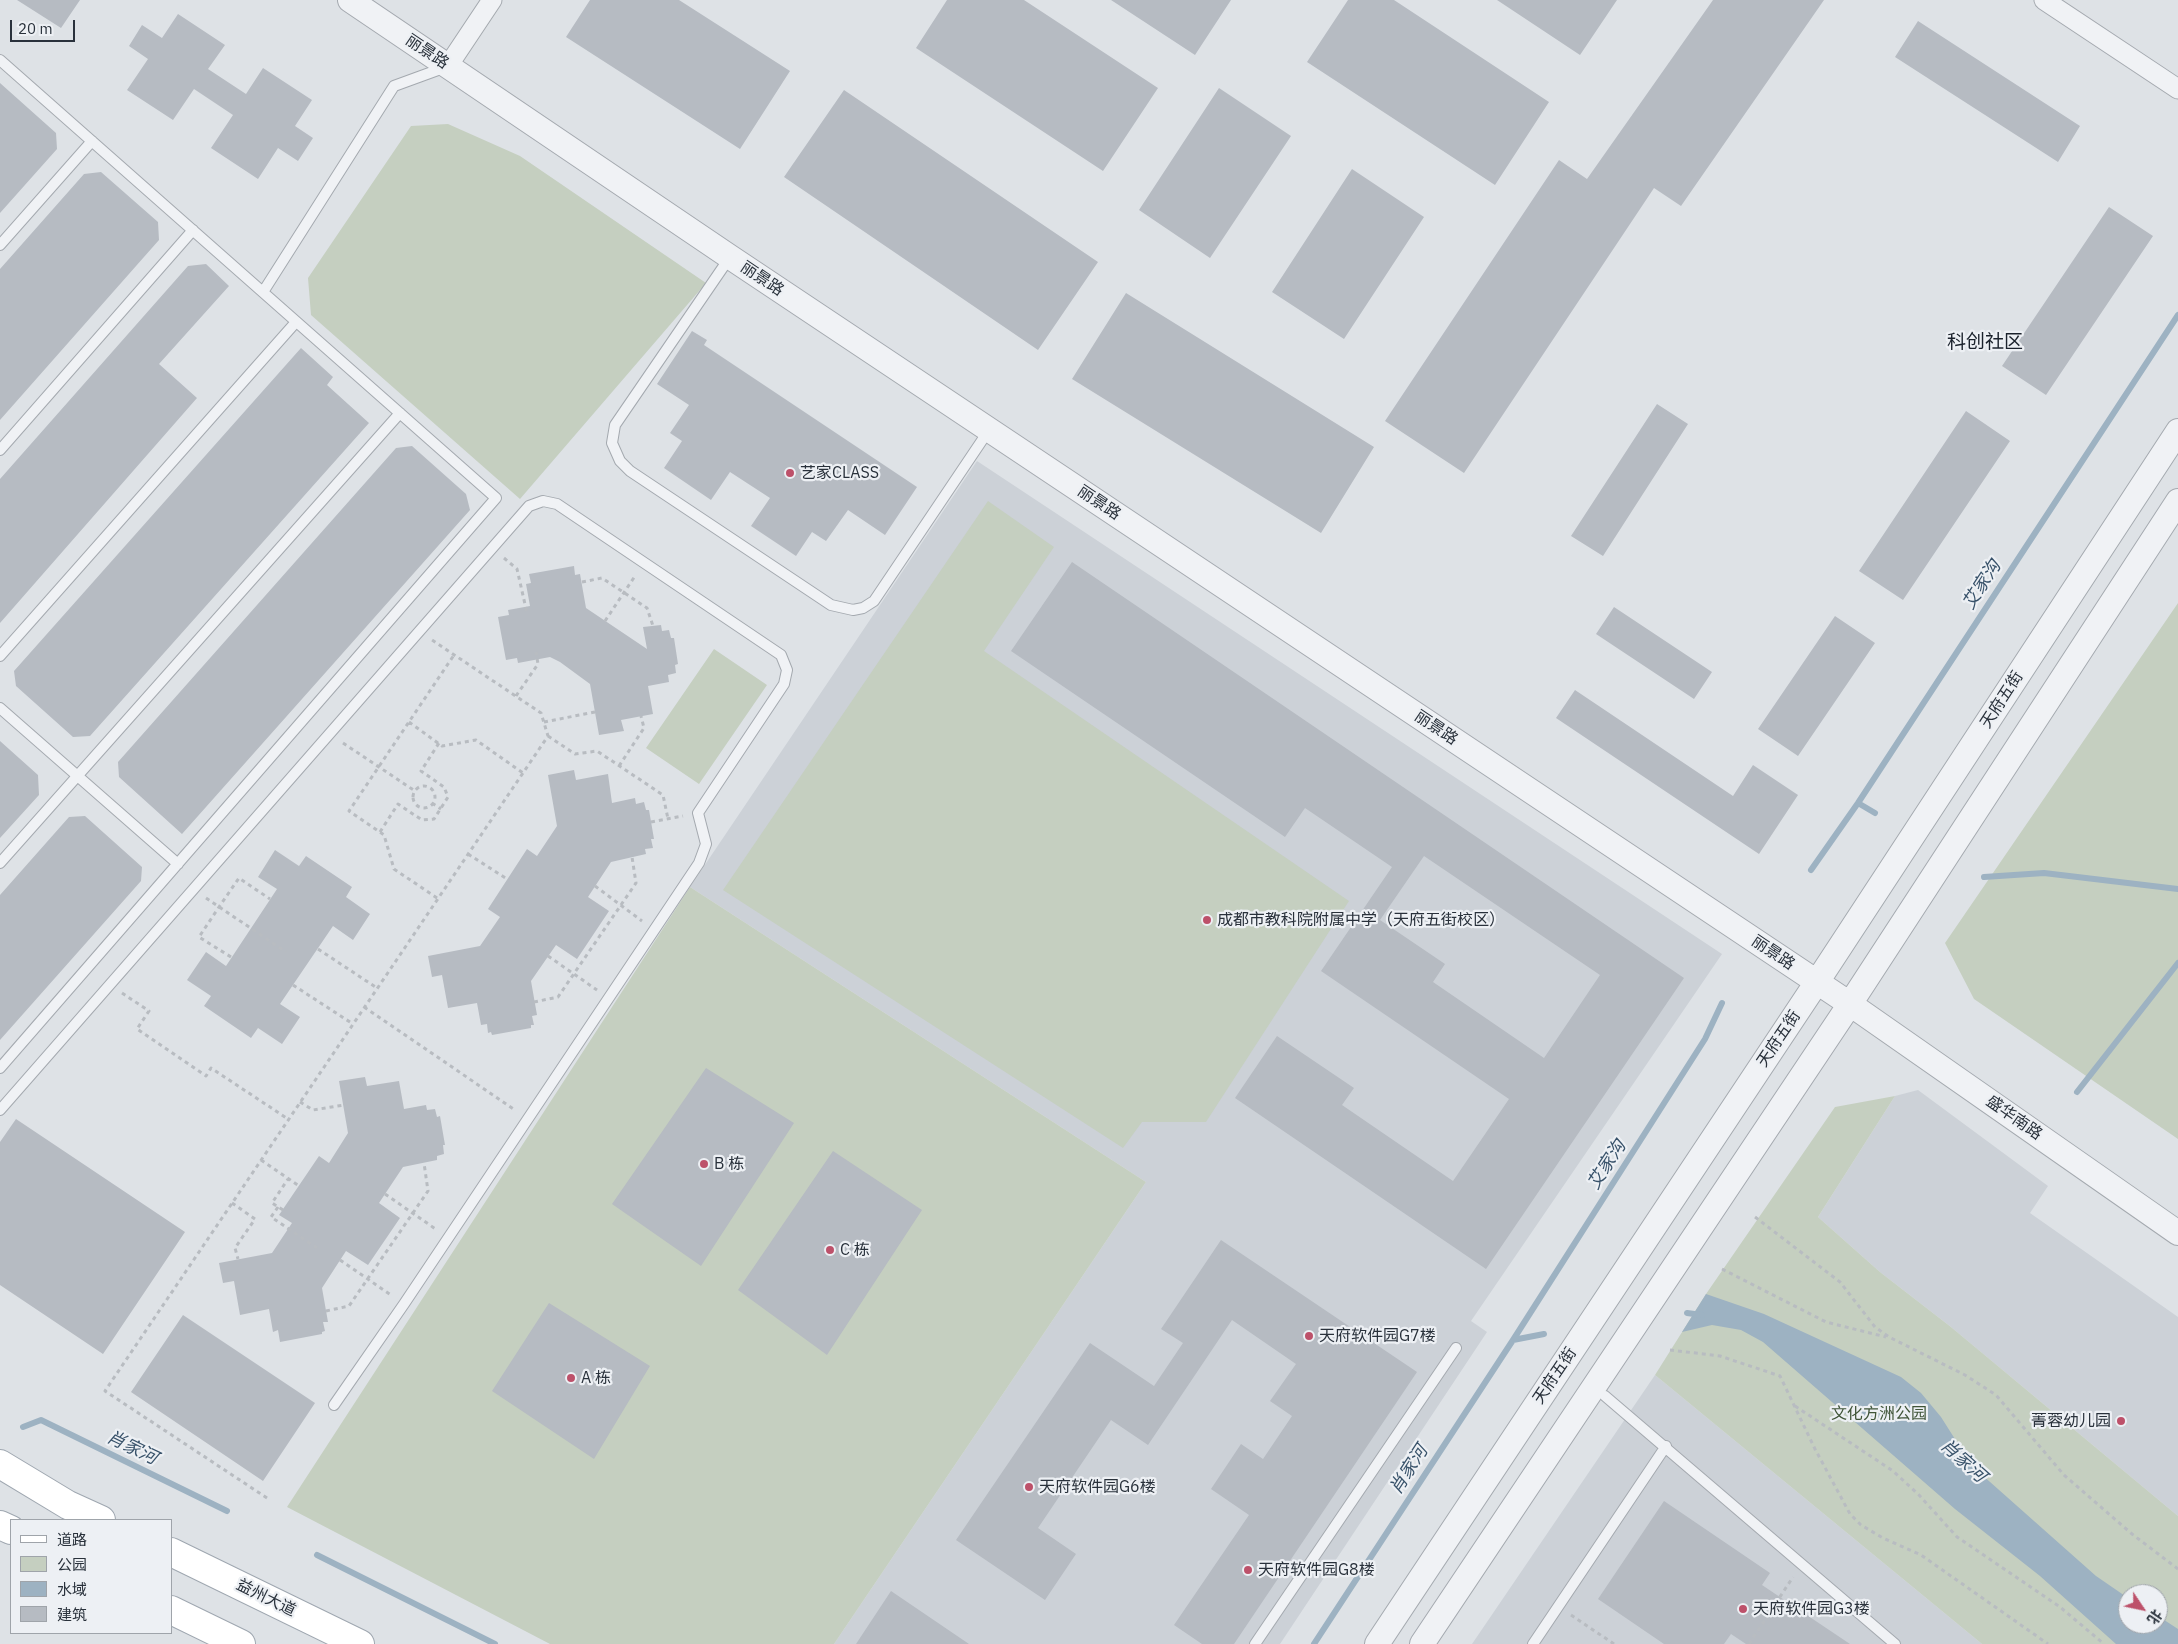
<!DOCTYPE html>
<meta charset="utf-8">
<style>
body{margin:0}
#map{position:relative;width:2178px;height:1644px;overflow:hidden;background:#dee2e6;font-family:"IBM Plex Sans","Noto Sans SC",sans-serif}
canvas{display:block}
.legend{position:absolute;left:10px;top:1519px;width:162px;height:115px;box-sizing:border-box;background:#edf0f4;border:1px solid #9fa4aa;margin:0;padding:6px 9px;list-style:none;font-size:15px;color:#29313b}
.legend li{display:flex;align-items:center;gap:10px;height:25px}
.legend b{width:25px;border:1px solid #9fa4aa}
.north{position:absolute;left:2118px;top:1584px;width:50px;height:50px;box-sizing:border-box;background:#edf0f4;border:1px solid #9fa4aa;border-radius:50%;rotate:124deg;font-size:14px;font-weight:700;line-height:20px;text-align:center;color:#29313b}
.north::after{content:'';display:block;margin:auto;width:18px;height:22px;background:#bd516a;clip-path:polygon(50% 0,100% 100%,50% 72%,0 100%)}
.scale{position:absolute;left:10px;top:20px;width:65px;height:22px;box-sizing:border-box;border:2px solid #29313b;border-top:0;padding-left:6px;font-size:15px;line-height:18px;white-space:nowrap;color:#29313b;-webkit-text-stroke:4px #edf0f4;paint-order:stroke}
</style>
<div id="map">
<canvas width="2178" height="1644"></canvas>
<ul class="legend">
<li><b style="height:6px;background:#fff"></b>道路</li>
<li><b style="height:14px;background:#c5cfc0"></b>公园</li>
<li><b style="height:14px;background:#9db2c2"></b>水域</li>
<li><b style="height:14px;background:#b6bbc2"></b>建筑</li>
</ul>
<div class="north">北</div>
<div class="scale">20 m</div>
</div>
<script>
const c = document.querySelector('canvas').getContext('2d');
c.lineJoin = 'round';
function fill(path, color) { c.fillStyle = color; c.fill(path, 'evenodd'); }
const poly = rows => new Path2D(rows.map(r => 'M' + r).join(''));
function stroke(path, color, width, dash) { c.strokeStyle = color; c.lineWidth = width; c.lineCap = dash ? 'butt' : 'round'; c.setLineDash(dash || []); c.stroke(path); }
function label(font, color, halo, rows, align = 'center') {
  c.font = font + ' "IBM Plex Sans","Noto Sans SC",sans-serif'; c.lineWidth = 4.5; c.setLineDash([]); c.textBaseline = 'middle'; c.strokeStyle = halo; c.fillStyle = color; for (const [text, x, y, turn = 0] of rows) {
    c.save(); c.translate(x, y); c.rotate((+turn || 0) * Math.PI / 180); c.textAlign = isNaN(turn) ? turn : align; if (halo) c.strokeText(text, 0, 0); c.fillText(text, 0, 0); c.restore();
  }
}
fill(poly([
 [977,461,1722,954,1471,1321,1487,1332,1280,1644,834,1644,1146,1182,690,887],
 [1918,1090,2048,1186,2030,1213,2178,1317,2178,1516,1951,1327,1880,1272,1818,1217,1895,1096],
 [1655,1375,1982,1644,1472,1644]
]), '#ccd1d7');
fill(poly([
 [448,124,520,156,706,283,520,499,311,315,308,278,411,126],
 [988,501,1054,547,984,651,1349,901,1206,1122,1142,1122,1123,1148,723,890],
 [2178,603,2178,1139,1974,999,1945,943],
 [714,649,767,685,699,784,646,748],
 [690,887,1146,1182,834,1644,550,1644,287,1507],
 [1895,1096,1818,1217,1880,1272,1951,1327,2178,1516,2178,1644,1982,1644,1655,1375,1706,1294,1835,1107],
 [2128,1594,2158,1594,2158,1624,2128,1624]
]), '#c5cfc0');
fill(poly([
 [1706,1294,1764,1314,1901,1377,1921,1393,1941,1417,1972,1466,2096,1576,2128,1598,2128,1624,2158,1624,2158,1616,2178,1629,2178,1644,2116,1644,2040,1576,1955,1509,1763,1342,1741,1330,1712,1325,1682,1332]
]), '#9db2c2');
stroke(poly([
 [1858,803,1875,813],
 [1811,870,1858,803,2178,315],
 [1984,877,2044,873,2178,889],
 [2077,1092,2178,963],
 [1687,1313,1702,1315],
 [1513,1340,1544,1334],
 [23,1427,41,1420,227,1511],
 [317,1555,495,1644],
 [1314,1644,1513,1340,1705,1039,1722,1003]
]), '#9db2c2', 6);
fill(poly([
 [17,0,80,0,61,28],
 [590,0,679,0,790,71,740,149,566,37],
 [947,0,1024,0,1158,88,1103,171,916,48],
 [1111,0,1231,0,1195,55],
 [1348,0,1394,0,1549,102,1495,185,1307,62],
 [1497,0,1617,0,1580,55],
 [1713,0,1824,0,1681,206,1654,188,1464,473,1385,421,1559,160,1587,179],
 [178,14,225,45,208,69,246,94,263,68,312,100,295,126,313,138,298,161,278,148,258,179,211,148,233,115,194,89,173,120,127,90,148,59,129,46,142,25,162,38],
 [1918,21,2080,126,2058,162,1895,57],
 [0,83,56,133,57,149,0,213],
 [1219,88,1291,136,1210,258,1139,210],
 [844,90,1098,262,1038,350,784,177],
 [1352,169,1424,217,1344,339,1272,292],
 [101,172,158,222,159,240,0,420,0,269,84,174],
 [2109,207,2153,236,2046,395,2002,366],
 [206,264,229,286,159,364,197,398,0,623,0,479,188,266],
 [1126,293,1374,447,1321,533,1072,379],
 [692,331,707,340,704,345,917,487,885,535,848,510,826,541,812,532,796,556,751,526,770,498,730,472,711,500,664,468,682,441,670,433,689,405,657,384],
 [301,348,333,377,327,385,369,423,90,736,73,737,16,686,14,671],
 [1657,404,1688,424,1603,556,1571,536],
 [1966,411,2010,441,1903,600,1859,571],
 [412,446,466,494,470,510,182,834,119,777,118,762,396,448],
 [1072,562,1684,978,1486,1269,1235,1098,1277,1036,1354,1088,1342,1105,1453,1181,1509,1099,1321,971,1392,867,1305,808,1285,837,1011,651],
 [1424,856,1600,975,1544,1058,1433,982,1445,964,1380,920],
 [574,566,575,575,580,574,586,608,647,649,643,627,661,625,662,631,669,630,671,638,674,638,678,664,675,665,676,673,668,675,669,682,648,686,653,714,621,720,624,731,599,735,590,684,560,662,550,657,518,663,517,658,506,660,498,617,509,615,508,610,530,606,526,584,531,583,529,574],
 [1614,607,1712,672,1694,699,1596,634],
 [1835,616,1875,643,1798,756,1758,729],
 [1575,690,1733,796,1753,765,1798,795,1759,854,1556,718],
 [0,741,38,775,39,795,0,838],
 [574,770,576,780,608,774,612,803,635,798,636,804,644,802,646,810,649,810,654,839,651,839,653,848,645,849,646,854,611,862,588,897,609,911,577,959,556,945,531,981,537,1015,532,1016,534,1025,531,1025,531,1028,492,1035,491,1032,488,1033,487,1024,481,1025,477,1003,448,1008,442,975,432,977,428,956,480,946,500,917,488,909,527,849,537,856,557,826,548,775],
 [85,816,142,867,141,881,0,1040,0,895,69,817],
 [275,850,299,866,306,856,352,887,346,897,370,914,353,940,333,926,280,1004,300,1017,282,1044,258,1028,251,1038,204,1006,211,996,187,980,206,952,226,966,277,889,258,877],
 [706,1068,794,1123,701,1266,612,1204],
 [365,1077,367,1086,399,1081,404,1109,426,1105,427,1110,435,1109,437,1117,440,1116,445,1145,443,1145,444,1154,437,1156,437,1160,403,1167,379,1203,400,1218,368,1265,346,1251,322,1288,328,1322,323,1322,325,1331,322,1332,322,1334,280,1342,278,1330,273,1332,269,1309,240,1315,234,1281,223,1283,219,1263,272,1253,292,1223,279,1215,319,1156,329,1163,348,1133,339,1081],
 [16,1119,185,1232,103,1354,0,1285,0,1142],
 [833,1151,922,1210,827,1355,738,1290],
 [1221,1240,1417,1372,1234,1644,1202,1644,1174,1625,1249,1515,1211,1489,1241,1444,1263,1459,1292,1416,1270,1401,1296,1364,1232,1320,1148,1445,1111,1420,1038,1528,1076,1554,1045,1600,956,1540,1090,1343,1154,1386,1183,1343,1161,1329],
 [549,1303,650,1366,594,1459,492,1391],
 [183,1315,315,1403,263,1481,131,1392],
 [1664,1501,1770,1573,1762,1585,1850,1644,1746,1644,1731,1634,1724,1644,1664,1644,1598,1599],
 [891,1591,969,1644,856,1644]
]), '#b6bbc2');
const service = poly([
 [0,60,496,498,0,1068],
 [0,245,92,141],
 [730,257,615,425,612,443,620,461,630,471,831,605,853,610,863,608,874,601,989,430],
 [263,292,394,86,446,67],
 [0,450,193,230],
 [0,656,296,322],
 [0,708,178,864],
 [0,863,400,413],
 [0,1110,529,506,543,501,557,504,781,655,787,670,784,684,698,813,706,844,699,863,404,1304,334,1405],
 [1605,1396,1895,1644],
 [1255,1644,1456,1348],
 [1533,1644,1666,1446]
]);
const minor = poly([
 [2044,0,2178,89],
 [448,66,492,0]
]);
const tertiary = poly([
 [350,0,730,257,1850,1004,2178,1233],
 [1377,1644,1817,982,2178,431],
 [1422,1644,1850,1004,2178,501]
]);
const primary = poly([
 [0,1464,68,1505,101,1520],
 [0,1525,11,1530],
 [171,1552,360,1644],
 [171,1610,241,1644]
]);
stroke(service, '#a4a9af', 12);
stroke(minor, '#a4a9af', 21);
stroke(tertiary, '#a4a9af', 26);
stroke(primary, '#9fa7b0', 30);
stroke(poly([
 [504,558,517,569,527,613],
 [582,582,602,578,647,608,653,626],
 [605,621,635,576],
 [516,696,538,664,536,652],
 [409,722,442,746,476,740,523,773],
 [544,722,595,712],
 [548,736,575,754,597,751,663,795,668,819],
 [343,743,415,791],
 [619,766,644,728,641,716],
 '413 797a11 11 0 1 1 22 0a11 11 0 1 1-22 0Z',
 [432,803,441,809],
 [651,822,683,816],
 [380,832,398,804,422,820,434,819,448,797,444,787,421,771,439,743],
 [468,854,507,879],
 [595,886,642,921],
 [206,898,286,952],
 [437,898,394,869,384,835,349,811,454,655],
 [318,949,377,988],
 [548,956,597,990],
 [231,957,199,937,219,907,239,878,270,899],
 [293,985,353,1024],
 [122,993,149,1011,137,1029,206,1076,211,1068,288,1119],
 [534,1002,558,997,636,883,632,857],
 [364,1007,515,1110],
 [300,1102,313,1110,344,1105],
 [261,1160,299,1186],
 [385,1194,437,1230],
 [232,1203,255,1219,235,1248,238,1259],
 [278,1207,271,1217,317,1248],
 [283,1210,272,1203,288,1179],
 [1755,1217,1840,1282,1875,1327,1889,1337,1965,1375,1996,1395,2064,1475,2132,1534,2178,1569],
 [340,1260,391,1295],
 [1722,1269,1826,1322,1886,1337],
 [326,1311,349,1306,428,1191,424,1163],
 [1670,1350,1720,1356,1780,1376,1815,1449,1850,1514,1861,1525,1883,1538,1921,1555,2048,1644],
 [1795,1406,1893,1471,1919,1495,1957,1537,2060,1607,2104,1644],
 [267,1498,105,1391,548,736,541,713,432,640],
 [1571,1615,1614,1644],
 [1749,1644,1793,1577]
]), '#b8bcc1', 3, [4, 4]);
stroke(service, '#f0f2f5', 10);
stroke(minor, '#f0f2f5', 19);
stroke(tertiary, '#f0f2f5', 24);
stroke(primary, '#fff', 28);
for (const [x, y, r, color] of [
 [790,473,5,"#bd516a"],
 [1207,920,5,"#bd516a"],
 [704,1164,5,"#bd516a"],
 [830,1250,5,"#bd516a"],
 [1309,1336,5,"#bd516a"],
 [571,1378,5,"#bd516a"],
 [2121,1421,5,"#bd516a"],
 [1029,1487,5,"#bd516a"],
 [1248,1570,5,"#bd516a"],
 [1743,1609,5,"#bd516a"]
]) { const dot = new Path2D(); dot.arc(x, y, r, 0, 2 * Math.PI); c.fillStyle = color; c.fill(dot); stroke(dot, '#edf0f4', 2); }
label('16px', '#29313b', '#edf0f4', [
 ["丽景路",427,52,34],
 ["丽景路",762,279,34],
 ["丽景路",1099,503,34],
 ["天府五街",2002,700,-57],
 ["丽景路",1436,728,34],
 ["丽景路",1773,953,34],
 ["天府五街",1779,1039,-56],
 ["盛华南路",2014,1118,35],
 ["天府五街",1555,1376,-56],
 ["益州大道",266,1598,26]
]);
label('16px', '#29313b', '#edf0f4', [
 ["艺家CLASS",800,473],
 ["成都市教科院附属中学（天府五街校区）",1217,920],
 ["B 栋",714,1164],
 ["C 栋",840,1250],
 ["天府软件园G7楼",1319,1336],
 ["A 栋",581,1378],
 ["菁蓉幼儿园",2111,1421,"right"],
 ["天府软件园G6楼",1039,1487],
 ["天府软件园G8楼",1258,1570],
 ["天府软件园G3楼",1753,1609]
], 'left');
label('16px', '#405538', '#edf0f4', [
 ["文化方洲公园",1879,1414]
]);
label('italic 18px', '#38526a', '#edf0f4', [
 ["艾家沟",1982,585,-57],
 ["艾家沟",1607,1165,-57],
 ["肖家河",132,1448,26],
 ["肖家河",1963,1461,42],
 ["肖家河",1409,1470,-57]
]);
label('19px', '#1b222c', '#edf0f4', [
 ["科创社区",1985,343]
]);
</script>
